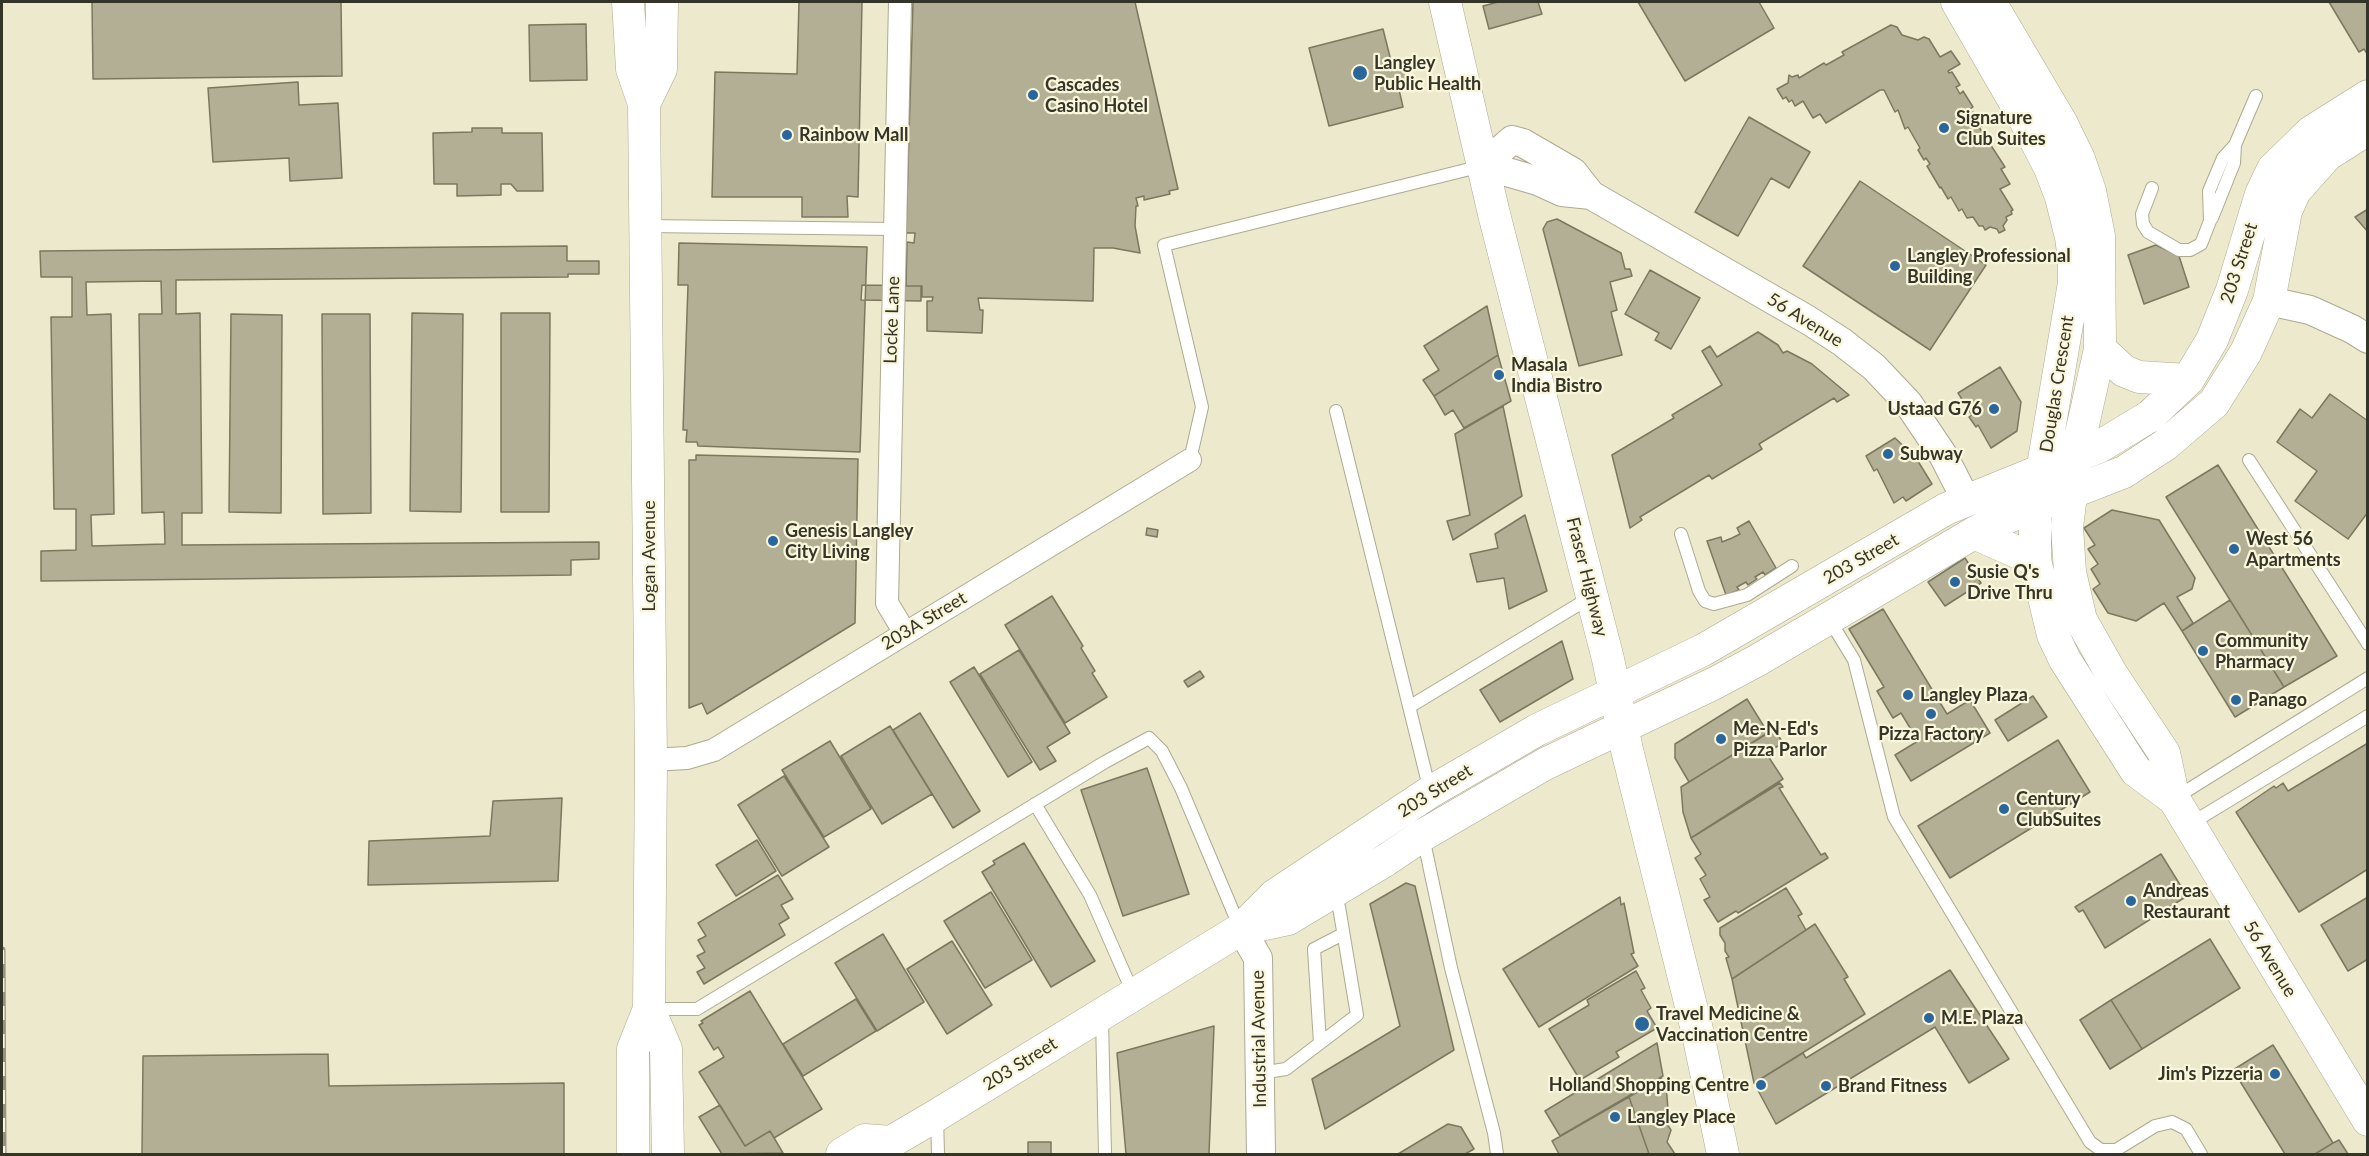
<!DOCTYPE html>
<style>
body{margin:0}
#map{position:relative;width:2369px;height:1156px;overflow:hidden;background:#ece9cd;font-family:Lato,sans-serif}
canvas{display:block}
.frame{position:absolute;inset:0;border:3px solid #353429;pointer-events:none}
</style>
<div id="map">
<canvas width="2369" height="1156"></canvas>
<div class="frame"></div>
</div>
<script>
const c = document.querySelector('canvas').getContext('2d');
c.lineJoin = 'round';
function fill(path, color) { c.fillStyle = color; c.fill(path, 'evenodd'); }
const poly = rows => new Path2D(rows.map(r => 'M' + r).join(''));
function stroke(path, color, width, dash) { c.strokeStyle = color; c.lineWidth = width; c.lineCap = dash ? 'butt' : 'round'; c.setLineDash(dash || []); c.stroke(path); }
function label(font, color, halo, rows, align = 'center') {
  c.font = font + ' Lato,sans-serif'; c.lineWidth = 4.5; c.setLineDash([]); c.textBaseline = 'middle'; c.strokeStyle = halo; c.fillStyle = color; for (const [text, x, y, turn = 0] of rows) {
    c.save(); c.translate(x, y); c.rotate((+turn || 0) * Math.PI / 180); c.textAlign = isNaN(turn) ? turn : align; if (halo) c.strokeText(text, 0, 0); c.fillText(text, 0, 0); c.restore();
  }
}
const building = poly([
 [92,2,341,2,342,76,93,79,92,2],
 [799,2,862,2,858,197,847,196,848,217,802,217,802,197,712,197,715,72,797,74,799,2],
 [913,2,1135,2,1178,189,1169,191,1170,194,1144,200,1144,196,1136,198,1138,206,1136,206,1135,226,1140,253,1113,248,1094,248,1093,301,978,298,980,310,983,310,982,333,927,331,927,301,932,301,933,297,922,297,922,286,906,286,907,242,914,243,915,233,906,233,913,2],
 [1498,2,1538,2,1542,14,1489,29,1483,6,1498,2],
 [1638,2,1759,2,1774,28,1685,81,1638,2],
 [2329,2,2368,2,2368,55,2364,49,2359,52,2329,2],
 [586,24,587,80,530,81,529,25,586,24],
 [1891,25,1897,27,1902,35,1918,40,1924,37,1929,39,1940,57,1951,51,1960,64,1948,71,1949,73,1952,72,1960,85,1956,87,1960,94,1963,91,1973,107,1967,111,1970,115,1973,112,1981,126,1979,127,2005,167,2001,169,2010,184,2000,189,2013,210,2011,211,2012,214,2006,217,2007,220,2003,226,2005,230,1999,233,1997,229,1990,227,1985,230,1983,226,1979,226,1973,217,1967,218,1962,209,1959,211,1951,197,1948,199,1941,187,1940,188,1927,166,1930,164,1926,158,1924,160,1918,150,1920,148,1908,127,1905,129,1898,110,1895,112,1884,90,1880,90,1826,123,1820,114,1813,118,1803,101,1795,106,1792,100,1789,102,1786,97,1783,99,1777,89,1788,83,1789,75,1792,77,1798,75,1799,78,1824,63,1826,65,1844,55,1842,52,1891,25],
 [1383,29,1392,65,1403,62,1408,82,1398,85,1403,107,1329,126,1309,48,1383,29],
 [298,82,299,105,338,103,342,178,290,181,289,158,213,162,208,88,298,82],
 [1749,117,1810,152,1789,188,1771,178,1738,236,1695,212,1749,117],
 [472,128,502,128,502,133,542,133,543,191,517,191,511,184,501,184,501,195,457,196,457,184,434,184,433,133,472,132,472,128],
 [1860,181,1986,265,1930,350,1803,266,1860,181],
 [2368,209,2368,232,2355,217,2368,209],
 [1557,219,1621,253,1625,269,1630,269,1632,276,1610,282,1617,310,1611,312,1622,355,1579,366,1543,229,1547,222,1557,219],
 [679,243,867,247,860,452,698,446,697,442,686,442,687,430,683,430,688,285,678,285,679,243],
 [2156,245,2179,256,2189,287,2144,304,2128,255,2156,245],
 [567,246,567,261,599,261,599,274,568,274,568,277,176,280,176,314,200,313,202,513,182,513,182,545,599,542,599,559,571,560,571,575,41,581,41,551,76,550,76,509,54,509,51,317,72,317,72,277,41,277,40,251,567,246],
 [161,281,162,314,139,314,142,513,164,512,165,544,92,546,91,515,114,514,111,314,87,315,86,282,161,281],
 [1650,270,1700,298,1671,349,1655,340,1659,333,1625,314,1650,270],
 [862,285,921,286,921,301,861,300,862,285],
 [1487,306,1498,355,1434,396,1423,380,1439,370,1424,346,1487,306],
 [412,313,463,314,461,512,410,511,412,313],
 [501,313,550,313,549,512,501,512,501,313],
 [231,314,282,315,281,513,229,512,231,314],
 [322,314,370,314,371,513,323,514,322,314],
 [1758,332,1778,345,1783,353,1787,351,1812,364,1849,395,1837,402,1834,398,1759,444,1762,449,1712,479,1709,475,1640,517,1642,520,1630,528,1612,455,1674,418,1672,415,1722,385,1702,351,1710,346,1717,357,1758,332],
 [1498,355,1511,401,1464,428,1453,410,1445,415,1434,396,1498,355],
 [2000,367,2021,402,2017,431,1991,448,1978,425,1976,427,1969,417,1972,415,1958,393,2000,367],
 [2330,394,2368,421,2368,512,2348,539,2295,501,2317,471,2277,442,2300,409,2312,418,2330,394],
 [1503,406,1522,496,1453,540,1447,521,1470,515,1455,434,1503,406],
 [1895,438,1916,458,1932,484,1906,501,1903,497,1894,503,1877,469,1874,471,1866,456,1895,438],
 [696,455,858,459,855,623,707,714,702,703,689,708,689,460,696,460,696,455],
 [2218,465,2337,656,2284,687,2166,497,2218,465],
 [2112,510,2159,520,2195,578,2192,589,2177,597,2193,623,2182,631,2164,603,2136,621,2108,613,2093,589,2100,584,2091,569,2098,564,2088,549,2095,545,2084,528,2112,510],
 [1525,515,1547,591,1509,609,1504,578,1477,582,1470,554,1498,548,1495,534,1525,515],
 [1749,521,1776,568,1765,575,1763,572,1755,577,1757,579,1748,585,1746,582,1737,587,1739,590,1726,595,1707,541,1721,537,1722,542,1732,538,1740,534,1737,528,1749,521],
 [1147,528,1158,530,1157,537,1146,535,1147,528],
 [1965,558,1981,583,1945,606,1928,582,1965,558],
 [1052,596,1083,646,1081,648,1095,671,1092,673,1107,697,1065,723,1005,625,1052,596],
 [2230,600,2284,687,2235,717,2182,631,2230,600],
 [1883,609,1947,714,1970,700,1990,733,1911,781,1895,755,1918,741,1901,713,1893,718,1877,691,1884,687,1849,629,1883,609],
 [1562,641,1573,679,1500,722,1480,690,1562,641],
 [1019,650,1070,733,1047,747,1056,761,1040,770,980,674,1019,650],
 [974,667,1032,762,1008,777,950,682,974,667],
 [1200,671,1204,677,1188,687,1184,681,1200,671],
 [2033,696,2047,717,2008,741,1995,720,2033,696],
 [1747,699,1768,733,1689,782,1675,758,1675,744,1747,699],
 [920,713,980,811,953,828,893,730,920,713],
 [890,726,932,794,882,824,841,756,890,726],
 [1774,729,1783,743,1766,753,1783,779,1691,838,1683,812,1681,787,1774,729],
 [2058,740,2090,792,1950,878,1918,826,2058,740],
 [830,741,871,809,824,837,782,770,830,741],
 [2368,743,2368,869,2299,912,2236,812,2274,786,2276,788,2283,783,2288,791,2368,743],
 [1147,768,1189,894,1123,916,1081,790,1147,768],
 [784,776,829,847,782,876,738,805,784,776],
 [1780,783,1783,787,1779,788,1821,855,1825,853,1828,858,1738,913,1736,911,1718,922,1704,900,1710,897,1700,879,1706,875,1695,858,1701,854,1691,838,1780,783],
 [562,798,558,881,368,885,369,841,490,836,493,801,562,798],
 [757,840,776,871,736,896,716,865,757,840],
 [1024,843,1095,961,1051,987,982,872,995,864,993,861,1024,843],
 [2161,854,2187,896,2105,948,2083,910,2079,912,2075,907,2161,854],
 [778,875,793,899,781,905,789,918,779,924,785,935,704,984,697,972,705,968,697,956,705,952,698,940,706,936,698,923,778,875],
 [1406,883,1415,886,1454,1050,1325,1129,1312,1079,1400,1026,1370,904,1406,883],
 [1786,888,1802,914,1798,916,1806,930,1732,979,1726,958,1729,957,1725,951,1725,943,1720,935,1720,928,1786,888],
 [991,892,1032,960,985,988,944,921,991,892],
 [1620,897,1621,905,1624,903,1634,953,1631,954,1638,966,1539,1027,1503,969,1620,897],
 [2368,897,2368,959,2348,971,2321,925,2368,897],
 [1815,924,1848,977,1844,979,1865,1014,1754,1083,1732,979,1815,924],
 [883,934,924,1002,877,1031,835,963,883,934],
 [2210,939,2240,988,2142,1049,2111,1000,2210,939],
 [952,941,992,1005,947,1034,907,969,952,941],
 [1950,970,2009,1059,1969,1083,1935,1027,1776,1124,1754,1083,1803,1053,1806,1058,1950,970],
 [1636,971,1645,988,1641,990,1651,1008,1647,1011,1657,1028,1616,1052,1619,1057,1580,1080,1549,1029,1589,1005,1587,1000,1636,971],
 [750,991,822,1109,774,1138,770,1131,745,1146,699,1072,724,1057,718,1047,714,1050,699,1025,703,1023,701,1021,750,991],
 [856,999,876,1031,803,1076,783,1044,856,999],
 [2111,1000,2142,1049,2110,1069,2080,1020,2111,1000],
 [1214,1026,1209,1154,1126,1154,1117,1053,1214,1026],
 [1657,1043,1663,1076,1560,1136,1545,1111,1657,1043],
 [2273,1045,2333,1143,2315,1154,2285,1154,2233,1070,2273,1045],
 [328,1054,329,1086,564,1083,564,1154,142,1154,143,1056,328,1054],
 [1661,1078,1666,1085,1668,1109,1665,1121,1671,1130,1667,1142,1675,1154,1649,1154,1629,1097,1661,1078],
 [1629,1097,1649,1154,1559,1154,1552,1141,1629,1097],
 [720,1105,745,1146,770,1131,783,1153,722,1154,699,1117,720,1105],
 [1448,1124,1461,1127,1474,1149,1465,1154,1398,1154,1448,1124],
 [2339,1140,2348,1154,2315,1154,2333,1143,2339,1140],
 [1028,1142,1051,1142,1051,1154,1028,1154,1028,1142]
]);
fill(building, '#b2af94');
stroke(building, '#7b785f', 1.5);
const service = poly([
 [2152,188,2142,214,2143,224,2148,232,2179,250,2190,250,2201,244,2210,221,2209,191,2223,158,2235,145,2256,96],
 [2212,218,2234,163,2235,145],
 [647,226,895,229],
 [1336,411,1430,791],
 [1190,460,1202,407,1164,245,1482,166],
 [2249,460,2368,644],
 [1681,534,1699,591,1705,601,1714,604,1747,595,1792,566],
 [1829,619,1854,660,1894,817,2090,1142,2101,1150,2116,1150,2155,1126,2172,1122,2186,1129,2201,1154],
 [1409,707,1591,597],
 [2175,798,2368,678],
 [1035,804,1090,895,1133,993],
 [2190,824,2368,716],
 [1423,837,1451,968,1494,1133,1497,1154],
 [650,1009,697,1009,1105,762,1149,738,1162,751,1181,788,1240,928],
 [1102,1018,1105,1154],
 [1320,1043,1314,949,1343,934],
 [1260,1073,1286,1069,1357,1015,1339,907,1333,893],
 [937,1116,938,1154]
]);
const minor = poly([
 [900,2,887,603,905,633],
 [651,760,687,758,714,750,1190,460]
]);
const tertiary = poly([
 [1483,165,1512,140,1523,143,1573,172,1591,195,1808,320,1842,342,1874,367,1908,403,1943,455,1966,500],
 [1483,165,1538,181,1562,192,1591,195],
 [2269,301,2310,310,2352,329,2368,339],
 [1241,929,1258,958,1261,1154]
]);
const secondary = poly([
 [628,2,632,69,644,104,651,760,649,1009,633,1049,633,1154],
 [1445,2,1494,214,1608,659,1627,750,1698,1034,1723,1154],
 [1957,2,2024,118,2050,168,2061,197,2071,237,2074,260,2074,283,2036,507,2035,530,2035,560,2053,635,2065,660,2136,771,2174,799],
 [1990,2,2062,124,2079,159,2090,191,2099,236,2100,349,2076,456,2067,527,2070,572,2081,620,2111,673,2164,753,2174,799,2368,1120],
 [644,104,661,69,662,2],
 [2100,349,2124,371,2139,377,2188,380],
 [1974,533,2035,560],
 [1241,929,1288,919,1386,860,1423,835,1545,764,1715,683,1758,660,1974,533,2003,519,2124,472,2165,445,2214,403,2246,352,2269,301,2286,211,2295,191,2327,155,2368,129],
 [649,1009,666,1049,668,1154],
 [842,1154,865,1140,891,1142,937,1115,1241,929,1275,895,1430,792,1537,730,1703,650,1946,509,2099,447,2150,416,2188,380,2212,340,2232,290,2261,194,2273,169,2311,132,2368,96]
]);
stroke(service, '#adaa90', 14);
stroke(minor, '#adaa90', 24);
stroke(tertiary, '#adaa90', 30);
stroke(secondary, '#adaa90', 33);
stroke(service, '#fff', 12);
stroke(minor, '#fff', 22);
stroke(tertiary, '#fff', 28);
stroke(secondary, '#fff', 32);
const rail = poly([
 [2,950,3,1154]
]);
stroke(rail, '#969480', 7);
stroke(rail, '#f9f6da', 4.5, [14]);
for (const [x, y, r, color] of [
 [1360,73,8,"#2a669e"],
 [1033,95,6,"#2a669e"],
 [1944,128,6,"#2a669e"],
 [787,135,6,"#2a669e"],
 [1895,266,6,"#2a669e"],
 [1499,375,6,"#2a669e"],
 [1994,409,6,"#2a669e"],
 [1888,454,6,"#2a669e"],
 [773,541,6,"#2a669e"],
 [2234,549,6,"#2a669e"],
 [1955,582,6,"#2a669e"],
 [2203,651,6,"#2a669e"],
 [1908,695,6,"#2a669e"],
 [2236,700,6,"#2a669e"],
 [1931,714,6,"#2a669e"],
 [1721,739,6,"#2a669e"],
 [2004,809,6,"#2a669e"],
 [2131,901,6,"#2a669e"],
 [1929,1018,6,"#2a669e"],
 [1642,1024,8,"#2a669e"],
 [2275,1074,6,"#2a669e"],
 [1761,1085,6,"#2a669e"],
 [1826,1086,6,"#2a669e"],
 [1615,1117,6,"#2a669e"]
]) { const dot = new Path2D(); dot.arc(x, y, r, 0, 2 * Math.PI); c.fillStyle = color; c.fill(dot); stroke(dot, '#f9f6da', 2); }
label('bold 18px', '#353429', '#f9f6da', [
 ["Langley",1374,63],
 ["Public Health",1374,84],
 ["Cascades",1045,85],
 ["Casino Hotel",1045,106],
 ["Signature",1956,118],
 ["Club Suites",1956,139],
 ["Rainbow Mall",799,135],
 ["Langley Professional",1907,256],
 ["Building",1907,277],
 ["Masala",1511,365],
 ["India Bistro",1511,386],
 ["Ustaad G76",1982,409,"right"],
 ["Subway",1900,454],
 ["Genesis Langley",785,531],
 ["City Living",785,552],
 ["West 56",2246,539],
 ["Apartments",2246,560],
 ["Susie Q's",1967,572],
 ["Drive Thru",1967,593],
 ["Community",2215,641],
 ["Pharmacy",2215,662],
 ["Langley Plaza",1920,695],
 ["Panago",2248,700],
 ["Me-N-Ed's",1733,729],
 ["Pizza Parlor",1733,750],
 ["Pizza Factory",1931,734,"center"],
 ["Century",2016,799],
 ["ClubSuites",2016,820],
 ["Andreas",2143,891],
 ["Restaurant",2143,912],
 ["Travel Medicine &",1656,1014],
 ["Vaccination Centre",1656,1035],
 ["M.E. Plaza",1941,1018],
 ["Jim's Pizzeria",2263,1074,"right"],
 ["Holland Shopping Centre",1749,1085,"right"],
 ["Brand Fitness",1838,1086],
 ["Langley Place",1627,1117]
], 'left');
label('18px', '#353429', '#f9f6da', [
 ["203 Street",2239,263,-72],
 ["Locke Lane",892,320,-88],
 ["56 Avenue",1805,320,32],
 ["Douglas Crescent",2057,384,-81],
 ["Logan Avenue",649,556,-90],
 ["203 Street",1861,559,-30],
 ["Fraser Highway",1587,577,76],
 ["203A Street",924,621,-31],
 ["203 Street",1435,791,-32],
 ["56 Avenue",2270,959,59],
 ["Industrial Avenue",1259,1039,-91],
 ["203 Street",1020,1064,-32]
]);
</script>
